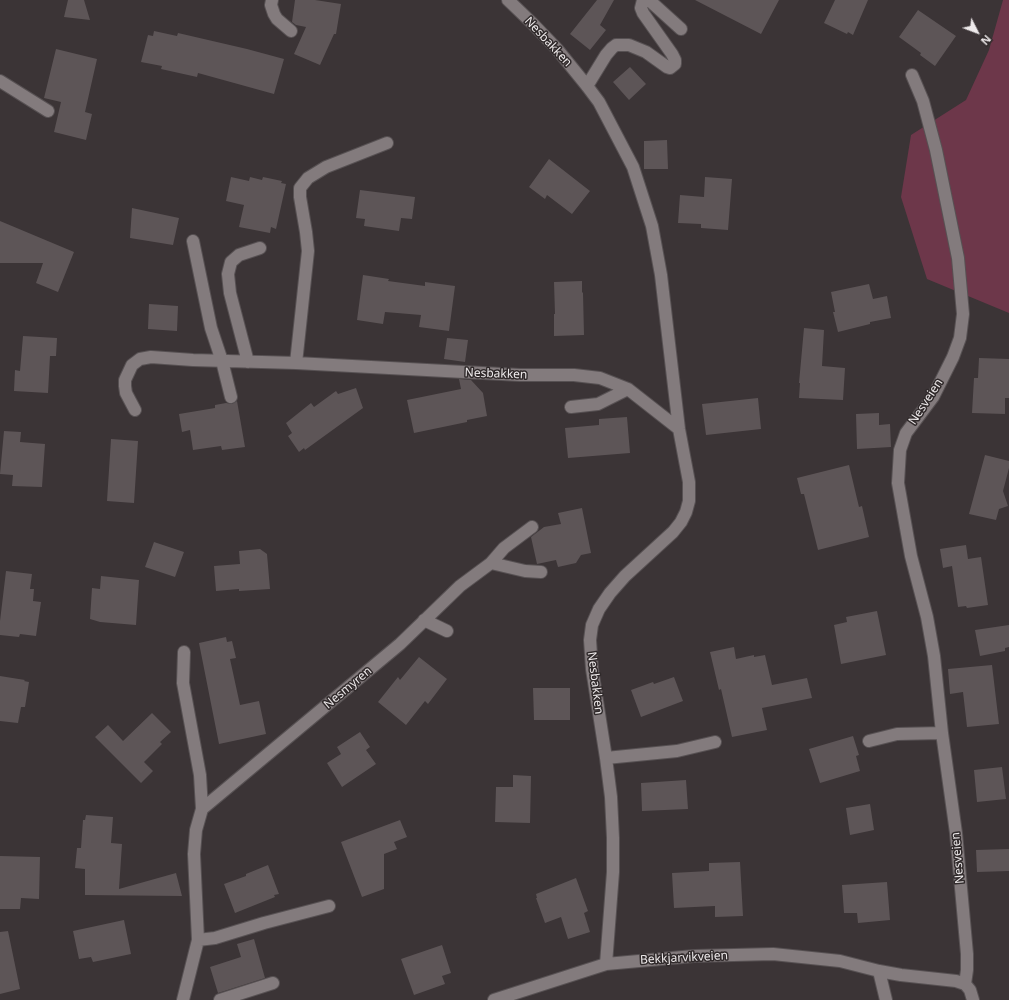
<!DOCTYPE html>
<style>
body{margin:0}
#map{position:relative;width:1009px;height:1000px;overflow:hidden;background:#3b3436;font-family:"Noto Sans",sans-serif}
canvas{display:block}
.north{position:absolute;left:957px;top:12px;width:40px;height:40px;-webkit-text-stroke:3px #302a2b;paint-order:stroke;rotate:132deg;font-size:11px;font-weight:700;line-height:16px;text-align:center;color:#eeeaeb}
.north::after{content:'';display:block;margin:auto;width:14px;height:18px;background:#eeeaeb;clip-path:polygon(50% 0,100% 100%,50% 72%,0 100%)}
</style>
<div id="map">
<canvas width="1009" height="1000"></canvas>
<div class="north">N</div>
</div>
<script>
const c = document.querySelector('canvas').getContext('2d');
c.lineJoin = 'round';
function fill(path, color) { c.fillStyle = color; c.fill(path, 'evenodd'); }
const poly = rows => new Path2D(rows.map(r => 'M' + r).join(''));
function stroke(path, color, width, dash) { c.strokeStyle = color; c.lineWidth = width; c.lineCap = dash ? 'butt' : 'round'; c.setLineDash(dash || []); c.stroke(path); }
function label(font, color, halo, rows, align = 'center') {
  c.font = font + ' "Noto Sans",sans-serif'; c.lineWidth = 3; c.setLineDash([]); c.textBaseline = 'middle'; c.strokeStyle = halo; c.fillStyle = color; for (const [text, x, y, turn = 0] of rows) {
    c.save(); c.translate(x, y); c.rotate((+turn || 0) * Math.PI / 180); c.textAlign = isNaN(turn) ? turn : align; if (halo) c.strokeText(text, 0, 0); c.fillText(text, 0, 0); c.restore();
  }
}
fill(poly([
 [1003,0,1009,0,1009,313,927,279,901,197,911,135,966,100,989,50]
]), '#6d374a');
fill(poly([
 [68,0,84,0,90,20,64,17],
 [295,0,315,0,341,4,336,34,334,34,320,65,294,54,306,27,296,25,292,22],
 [597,0,614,0,600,25,606,30,590,50,570,34],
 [695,0,779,0,761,34],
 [835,0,868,0,853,35,848,32,847,34,824,23],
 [918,10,956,36,935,66,920,55,921,53,899,37],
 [154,31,177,36,178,33,247,49,284,59,274,94,198,73,197,77,161,69,162,66,141,62,148,35,153,36],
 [56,49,97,59,85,112,92,114,86,140,54,132,61,102,44,98],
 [630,67,646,84,629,100,613,82],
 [667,140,668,169,644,169,644,141],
 [549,159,590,191,572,214,547,195,545,199,529,187],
 [231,177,249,181,250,177,262,180,263,177,282,181,281,183,286,184,276,229,271,227,270,233,239,227,244,205,226,201],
 [705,177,732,179,728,230,701,228,701,224,678,223,680,195,704,197],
 [360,190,415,197,412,219,401,218,399,231,364,226,365,219,356,218],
 [132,208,179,218,173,245,130,238],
 [0,221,74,252,58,292,36,283,43,263,0,263],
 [363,275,389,279,388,281,425,286,425,282,455,286,449,331,419,327,421,315,385,312,383,324,357,320],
 [582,281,582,292,583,293,584,335,554,336,554,314,555,314,554,282],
 [869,284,873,299,887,296,891,318,870,322,870,324,838,332,833,312,835,312,831,292],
 [149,304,178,306,177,331,148,329],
 [804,328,824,330,822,366,845,368,843,400,799,398,800,383,799,383],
 [23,336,57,338,56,356,50,356,48,393,14,391,15,370,20,371],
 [447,338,468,340,465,362,444,359],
 [979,358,1009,359,1009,398,1005,398,1005,414,972,413,974,378,978,378],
 [459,379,471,380,483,393,487,416,467,420,467,422,414,433,407,400,461,389],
 [356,388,363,408,305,450,304,448,299,452,288,436,292,433,286,423,311,403,314,407,336,391,338,394],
 [758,398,761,429,706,435,702,404],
 [237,401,245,447,222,450,221,446,193,450,190,430,182,432,179,414,215,408,215,405,226,403,232,404],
 [879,413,879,425,890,424,891,447,857,449,856,414],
 [627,417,630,453,568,458,565,428,599,425,599,419],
 [4,431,21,432,20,442,45,444,42,487,12,486,13,475,0,474],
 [111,439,138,441,134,503,107,501],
 [985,455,1009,461,1009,468,1003,491,1008,506,999,509,996,520,969,514],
 [849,465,859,507,862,506,869,537,818,550,804,494,801,494,797,478],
 [582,508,591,553,581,555,576,563,558,567,556,560,537,564,531,537,544,527,561,524,558,513],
 [154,542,184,552,175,577,145,567],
 [966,545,968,559,981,557,988,605,967,608,966,606,958,607,952,566,943,568,940,549],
 [260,549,267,554,270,589,239,591,239,589,216,591,214,566,240,564,239,551],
 [6,571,32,574,30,589,34,589,33,601,41,602,36,636,20,634,19,637,0,635,0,621],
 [101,576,139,580,136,625,100,622,90,619,92,588,100,589],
 [877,611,886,655,841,664,834,625,847,622,846,617],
 [1009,625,1009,647,1005,648,1005,651,980,656,975,630],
 [226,637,227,642,232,641,236,658,230,659,240,705,259,701,266,734,219,744,199,643],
 [734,647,736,659,754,655,754,657,765,655,772,685,807,678,812,698,762,708,767,730,732,737,721,689,719,690,710,652],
 [419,657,447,679,428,704,425,701,406,725,378,702,398,677,400,680],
 [992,665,999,724,967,727,963,692,950,694,948,669],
 [0,676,25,680,24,681,29,682,25,707,21,707,18,723,0,721],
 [674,677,683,701,641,717,631,690,653,682,654,684],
 [533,688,570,688,570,720,534,720],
 [152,713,171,732,160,742,162,744,144,762,153,771,141,783,95,737,108,725,123,741],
 [360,732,370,747,366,750,376,764,342,787,327,763,341,754,337,747],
 [853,736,859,755,856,756,860,771,820,783,809,749],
 [1002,767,1006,799,977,802,974,770],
 [513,775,531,776,530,823,495,822,496,787,513,787],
 [686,780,688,809,642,811,641,783],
 [870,804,874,830,850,835,846,808],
 [86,815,113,817,111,843,122,844,119,889,176,873,182,896,85,895,85,869,75,868,77,848,81,848,83,820,85,820],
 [400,820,407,837,394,842,397,849,384,854,384,889,362,897,341,842],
 [1009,849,1009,871,977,872,976,850],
 [0,856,40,857,39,899,21,898,20,909,0,909],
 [740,862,743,916,715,917,715,906,674,908,672,873,709,871,709,863],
 [268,865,279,894,274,895,275,897,235,913,224,884,246,876,246,874],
 [576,878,588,911,584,913,590,932,568,939,561,917,545,923,536,898,537,898,536,894],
 [887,882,890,920,858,923,857,913,844,913,842,885],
 [124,920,131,954,93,962,91,957,79,959,73,931],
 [8,931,20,989,0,994,0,932],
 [254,939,265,978,218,993,210,967,241,957,237,944],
 [442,945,451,973,442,976,445,984,414,995,401,959]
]), '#5d5557');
const minor = poly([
 [272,0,271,5,274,14,277,19,291,31],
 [508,0,532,23,557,49,587,86,599,102,633,167,652,226,661,275,679,429,689,482,689,501,686,512,681,522,673,532,625,576,610,593,599,609,592,625,590,640,592,669,606,758,611,797,613,838,613,872,606,964],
 [649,0,681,29],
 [912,75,923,101,936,150,958,258,963,314,960,338,953,357,933,397,906,433,900,450,898,483,911,556,927,617,934,656,942,733,956,833,967,954,967,970,965,984],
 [0,81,48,111],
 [587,86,606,55,612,48,616,45,629,45,646,52,667,67,670,68,675,64,675,60,672,54,643,13,641,8,643,0],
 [193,241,211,328,222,361,231,397],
 [248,362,230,293,228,274,231,262,239,255,260,248],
 [296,363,308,251,306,232,300,197,300,188,308,178,326,167,387,143],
 [571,407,598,404,628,389],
 [135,410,126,393,125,386,125,380,132,365,140,359,151,357,193,360,296,363,520,375,574,375,600,378,628,389,679,429],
 [532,527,504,548,491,563,525,571,541,572],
 [424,620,447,631],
 [184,652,183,683,200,775,202,809],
 [869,741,897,734,942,733],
 [606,758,677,751,715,742],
 [198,940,215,938,264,923,329,906],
 [879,971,886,1000],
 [183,1000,198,940,194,854,196,830,202,809,400,644,460,586,491,563],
 [220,1000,273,983],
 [494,1000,606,964,694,956,773,954,840,961,879,971,901,975,956,981,965,984,970,990,973,1000]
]);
stroke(minor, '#575153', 14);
stroke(minor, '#837b7d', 12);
label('12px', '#eeeaeb', '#302a2b', [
 ["Nesbakken",548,42,47],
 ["Nesbakken",496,374,2],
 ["Nesveien",926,402,-57],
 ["Nesbakken",595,683,83],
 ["Nesmyren",348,688,-40],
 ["Nesveien",958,858,-95],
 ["Bekkjarvikveien",684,958,-3]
]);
</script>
